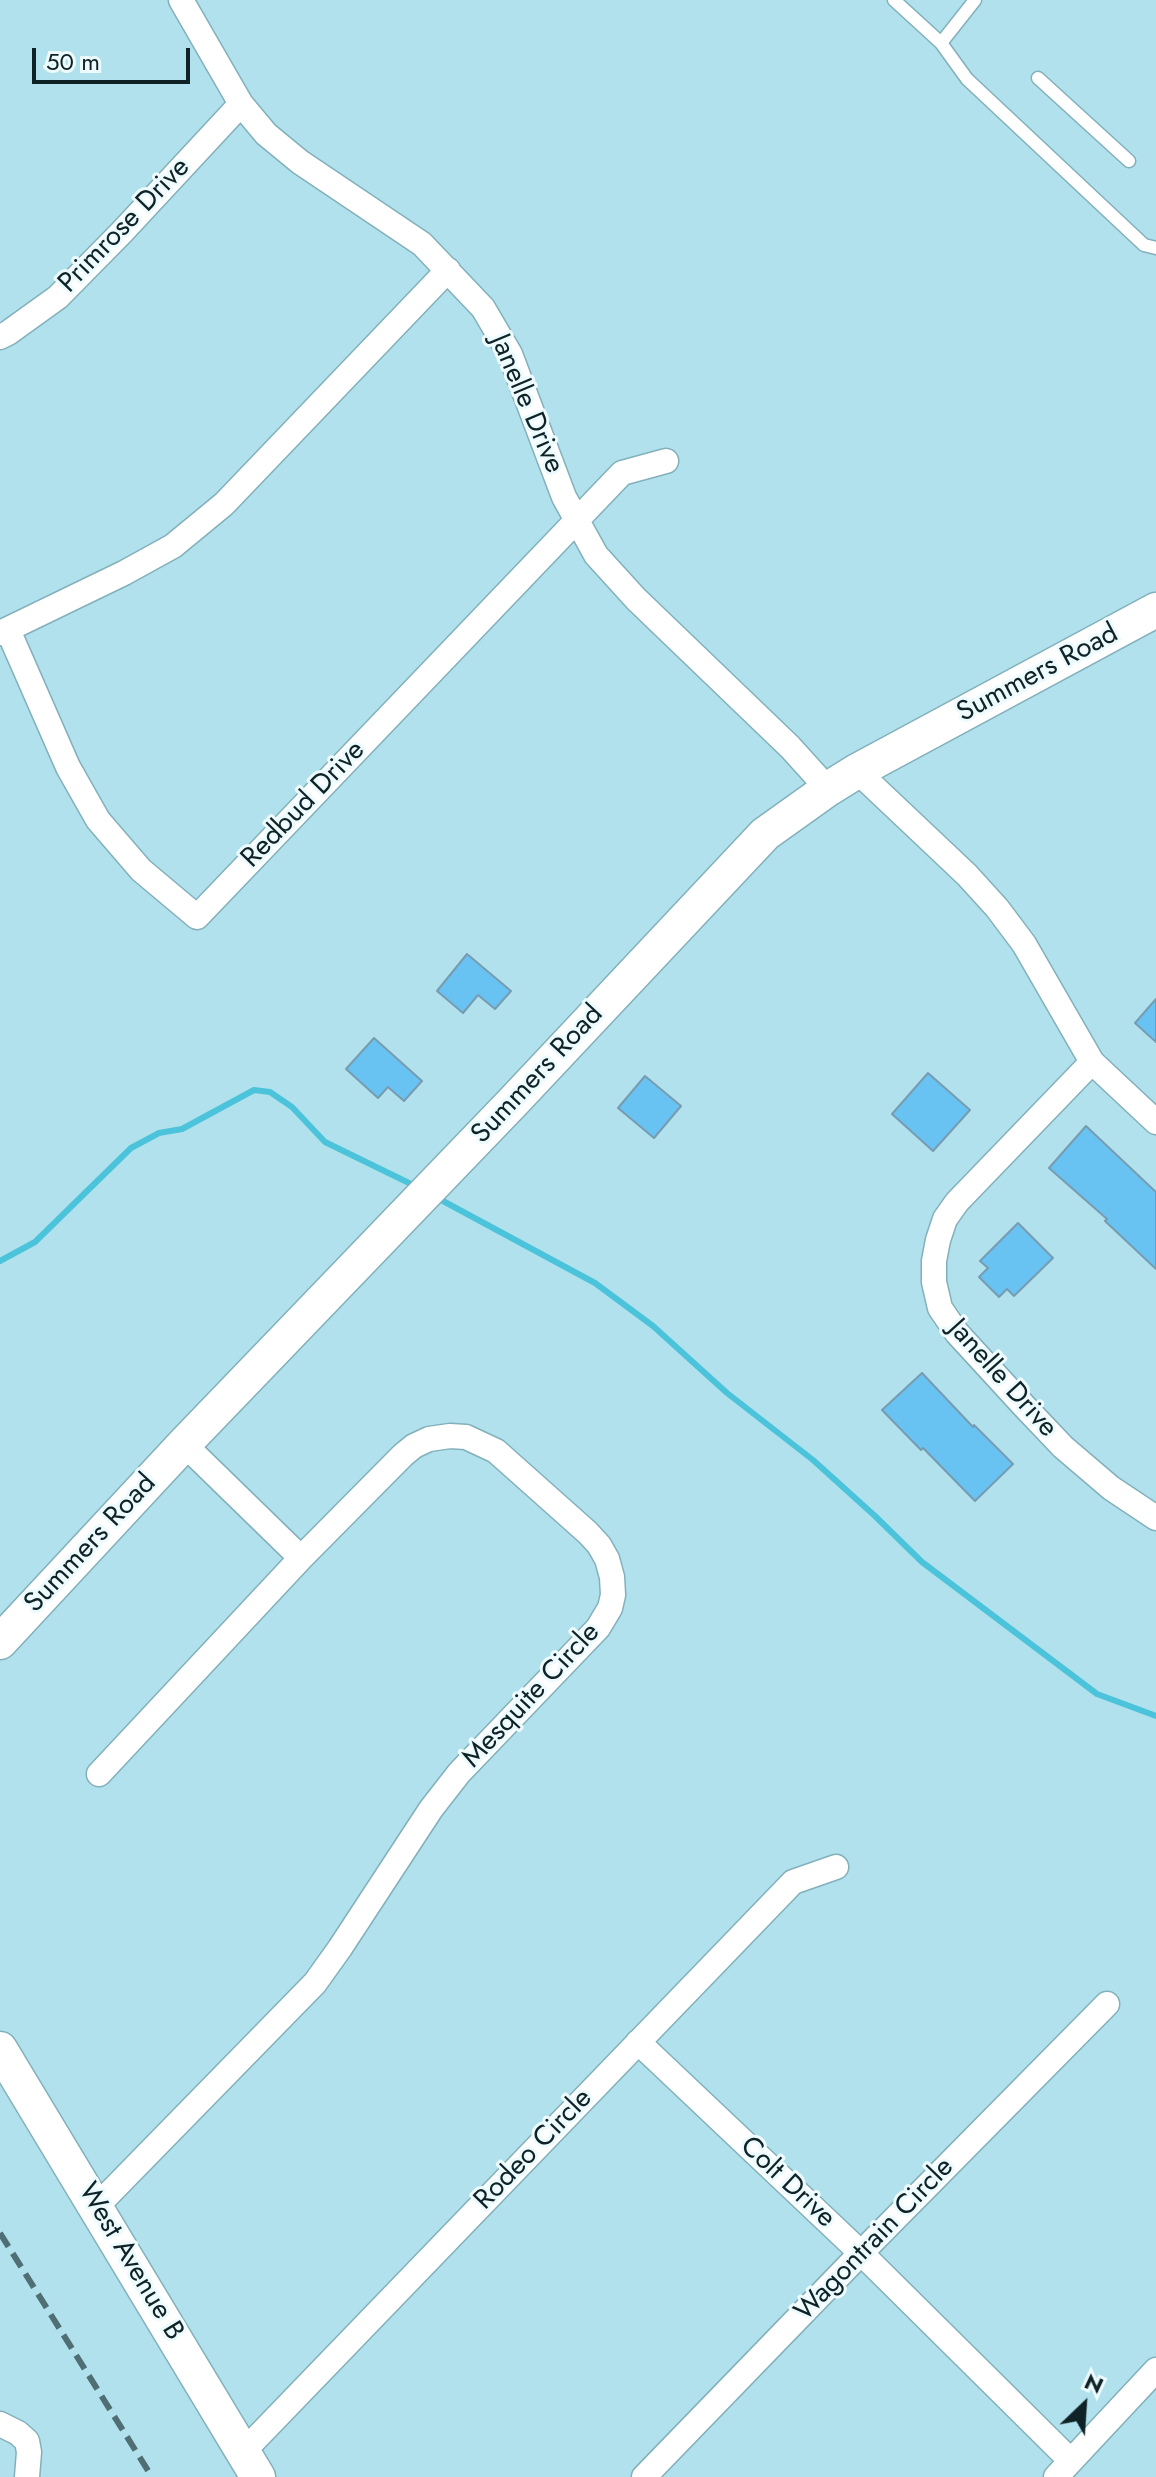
<!DOCTYPE html>
<style>
body{margin:0}
#map{position:relative;width:1156px;height:2477px;overflow:hidden;background:#b1e1ec;font-family:Jost,sans-serif}
canvas{display:block}
.north{position:absolute;left:1044px;top:2365px;width:80px;height:80px;-webkit-text-stroke:6px #edfbfe;paint-order:stroke;rotate:25deg;font-size:22px;font-weight:700;line-height:32px;text-align:center;color:#0f2226}
.north::after{content:'';display:block;margin:auto;width:28px;height:36px;background:#0f2226;clip-path:polygon(50% 0,100% 100%,50% 72%,0 100%)}
.scale{position:absolute;left:32px;top:48px;width:158px;height:36px;box-sizing:border-box;border:4px solid #0f2226;border-top:0;padding-left:10px;font-size:24px;line-height:28px;white-space:nowrap;color:#0f2226;-webkit-text-stroke:6px #edfbfe;paint-order:stroke}
</style>
<div id="map">
<canvas width="1156" height="2477"></canvas>
<div class="north">N</div>
<div class="scale">50 m</div>
</div>
<script>
const c = document.querySelector('canvas').getContext('2d');
c.lineJoin = 'round';
const poly = rows => new Path2D(rows.map(r => 'M' + r).join(''));
function stroke(path, color, width, dash) { c.strokeStyle = color; c.lineWidth = width; c.lineCap = dash ? 'butt' : 'round'; c.setLineDash(dash || []); c.stroke(path); }
function fill(path, color) { c.fillStyle = color; c.fill(path, 'evenodd'); }
function label(font, color, halo, rows, align = 'center') {
  c.font = font + ' Jost,sans-serif'; c.lineWidth = 6; c.setLineDash([]); c.textBaseline = 'middle'; c.strokeStyle = halo; c.fillStyle = color; for (const [text, x, y, turn = 0] of rows) {
    c.save(); c.translate(x, y); c.rotate((+turn || 0) * Math.PI / 180); c.textAlign = isNaN(turn) ? turn : align; if (halo) c.strokeText(text, 0, 0); c.fillText(text, 0, 0); c.restore();
  }
}
stroke(poly([
 [443,1201,595,1283,653,1326,727,1393,813,1460,875,1516,922,1562,1097,1694,1156,1716],
 [0,1261,35,1242,131,1148,159,1133,182,1129,254,1090,270,1092,292,1107,325,1142,409,1183]
]), '#4bc3da', 6);
const building = poly([
 [467,954,511,991,495,1009,478,995,463,1013,437,991,467,954],
 [1156,999,1156,1042,1135,1023,1156,999],
 [374,1038,422,1081,404,1101,388,1087,378,1098,346,1069,374,1038],
 [928,1073,970,1110,933,1151,892,1114,928,1073],
 [645,1076,681,1106,654,1138,618,1108,645,1076],
 [1086,1126,1156,1192,1156,1269,1105,1221,1107,1219,1049,1168,1086,1126],
 [1018,1223,1053,1258,1014,1296,1007,1289,999,1297,979,1277,988,1268,980,1261,1018,1223],
 [922,1373,973,1427,974,1425,1013,1464,975,1501,923,1448,921,1450,882,1410,922,1373]
]);
fill(building, '#68c3f2');
stroke(building, '#779cb1', 2);
const lane = poly([
 [894,0,941,43,967,79,1144,245,1156,248],
 [941,43,975,0],
 [1038,78,1129,161]
]);
const street = poly([
 [181,0,241,104,266,134,300,162,422,244,483,308,510,354,564,497,596,555,636,599,790,747,828,789],
 [0,337,8,333,58,297,122,232,241,104],
 [8,630,68,767,98,820,141,870,197,917,622,473,666,461],
 [0,633,124,573,173,546,224,504,448,270],
 [857,771,967,875,997,908,1024,944,1092,1062,1156,1122],
 [1092,1062,957,1202,945,1219,938,1240,934,1261,934,1282,940,1308,957,1333,1024,1406,1063,1447,1111,1488,1156,1518],
 [184,1444,301,1558],
 [638,2042,861,2253,1071,2461],
 [97,2206,315,1983,340,1948,431,1809,459,1773,598,1628,610,1608,613,1595,612,1577,607,1559,599,1545,588,1533,496,1451,466,1437,450,1436,429,1439,414,1446,403,1455,301,1558,99,1774],
 [0,2424,18,2433,27,2441,29,2452,27,2477],
 [243,2452,793,1882,836,1867],
 [644,2477,861,2253,1107,2004],
 [1056,2477,1156,2370]
]);
const secondary = poly([
 [0,1642,184,1444,513,1102,765,834,828,789,857,771,1156,610],
 [0,2049,258,2477]
]);
stroke(lane, '#82b0bb', 15);
stroke(street, '#82b0bb', 27);
stroke(secondary, '#82b0bb', 37);
stroke(lane, '#fff', 12);
stroke(street, '#fff', 24);
stroke(secondary, '#fff', 34);
stroke(poly([
 [0,2233,152,2477]
]), '#506f75', 6, [16, 8]);
label('28px', '#0f2226', '#edfbfe', [
 ["Primrose Drive",125,226,-46],
 ["Janelle Drive",526,404,67],
 ["Summers Road",1038,674,-28],
 ["Redbud Drive",304,805,-46],
 ["Summers Road",538,1075,-47],
 ["Janelle Drive",1002,1379,48],
 ["Summers Road",91,1544,-47],
 ["Mesquite Circle",532,1696,-47],
 ["Rodeo Circle",534,2150,-46],
 ["Colt Drive",787,2183,43],
 ["Wagontrain Circle",875,2240,-46],
 ["West Avenue B",130,2262,59]
]);
</script>
